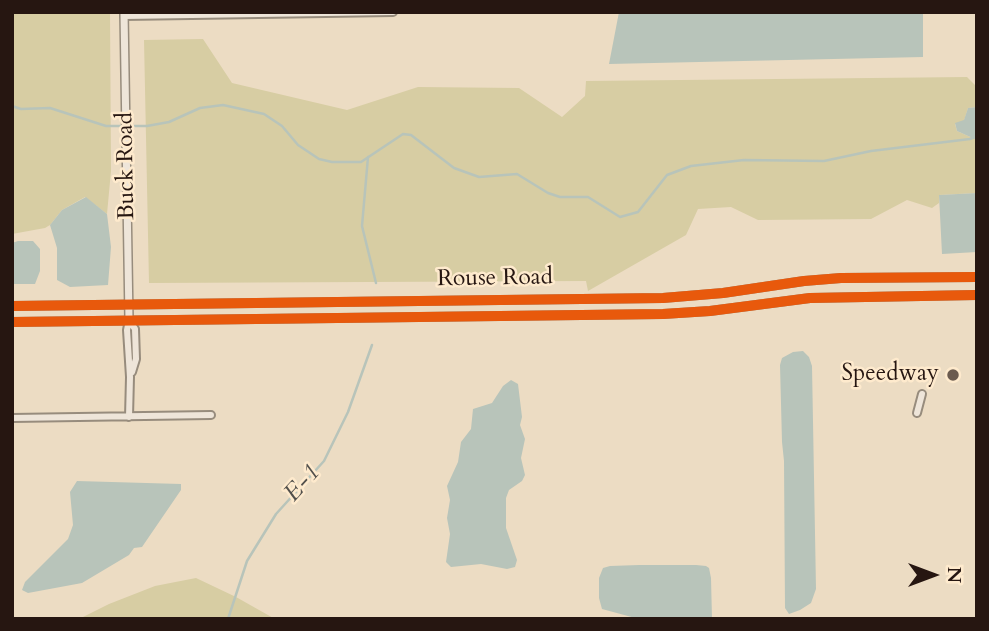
<!DOCTYPE html>
<style>
body{margin:0}
#map{position:relative;width:989px;height:631px;overflow:hidden;background:#ecdcc3;font-family:Cardo,serif}
canvas{display:block}
.frame{position:absolute;inset:0;border:14px solid #261611;pointer-events:none}
.north{position:absolute;left:898px;top:540px;width:70px;height:70px;-webkit-text-stroke:5px #feeacd;paint-order:stroke;rotate:90deg;font-size:19px;font-weight:700;line-height:28px;text-align:center;color:#261611}
.north::after{content:'';display:block;margin:auto;width:24px;height:32px;background:#261611;clip-path:polygon(50% 0,100% 100%,50% 72%,0 100%)}
</style>
<div id="map">
<canvas width="989" height="631"></canvas>
<div class="frame"></div>
<div class="north">N</div>
</div>
<script>
const c = document.querySelector('canvas').getContext('2d');
c.lineJoin = 'round';
function fill(path, color) { c.fillStyle = color; c.fill(path, 'evenodd'); }
const poly = rows => new Path2D(rows.map(r => 'M' + r).join(''));
function stroke(path, color, width, dash) { c.strokeStyle = color; c.lineWidth = width; c.lineCap = dash ? 'butt' : 'round'; c.setLineDash(dash || []); c.stroke(path); }
function label(font, color, halo, rows, align = 'center') {
  c.font = font + ' Cardo,serif'; c.lineWidth = 5; c.setLineDash([]); c.textBaseline = 'middle'; c.strokeStyle = halo; c.fillStyle = color; for (const [text, x, y, turn = 0] of rows) {
    c.save(); c.translate(x, y); c.rotate((+turn || 0) * Math.PI / 180); c.textAlign = isNaN(turn) ? turn : align; if (halo) c.strokeText(text, 0, 0); c.fillText(text, 0, 0); c.restore();
  }
}
fill(poly([
 [12,12,110,12,111,171,107,214,85,197,62,210,50,225,45,228,12,234],
 [203,39,232,83,347,110,418,87,519,88,562,117,585,96,586,81,967,77,977,87,977,107,968,108,964,121,955,124,957,131,977,140,977,193,939,195,939,203,932,208,907,200,871,219,758,220,731,207,698,209,686,235,588,291,586,281,149,283,144,40],
 [196,578,236,597,275,619,79,619,109,604,155,586]
]), '#d7cda3');
fill(poly([
 [619,12,923,12,923,57,609,64],
 [977,107,977,140,957,131,955,123,964,120,968,108],
 [977,193,977,252,942,254,939,195],
 [86,197,107,214,111,247,108,285,70,287,57,280,57,248,50,225,62,210],
 [18,241,33,241,40,249,40,271,35,284,12,284,12,243],
 [803,351,809,357,812,366,816,589,811,603,800,610,789,614,785,608,784,461,782,442,780,365,782,358,793,352],
 [511,380,518,384,522,417,520,425,525,439,521,458,525,475,522,481,509,490,506,498,506,528,517,560,515,567,507,569,481,564,451,567,446,562,450,534,447,518,450,500,447,486,458,462,461,442,471,429,473,409,492,403,503,386],
 [77,481,181,484,181,490,142,547,134,548,129,555,82,583,28,593,22,590,25,582,68,539,73,525,70,492],
 [639,565,696,565,706,566,709,568,711,578,712,619,639,619,602,609,599,598,599,578,603,568,610,566]
]), '#b8c4ba');
stroke(poly([
 [12,106,21,109,50,108,106,126,147,126,169,122,200,108,223,105,264,114,282,126,298,145,319,159,332,162,361,162,403,134,411,135,454,168,479,177,517,174,548,193,560,197,588,197,620,217,638,212,667,175,691,166,744,160,824,161,871,151,970,139,977,136],
 [368,157,362,226,376,283],
 [228,619,247,561,276,514,324,461,348,412,372,345]
]), '#b8c4ba', 2.5);
const minor = poly([
 [124,16,393,12],
 [129,320,135,329,136,359,132,372],
 [917,413,922,394],
 [129,417,130,377,127,330,129,320],
 [12,418,211,415]
]);
const tertiary = poly([
 [124,12,129,320],
 [12,306,663,298,723,293,804,281,841,278,977,277],
 [12,322,663,314,710,311,810,298,977,295]
]);
stroke(minor, '#978c7d', 10);
stroke(tertiary, '#978c7d', 10);
stroke(minor, '#eee5d9', 6);
stroke(tertiary, '#eee5d9', 7);
stroke(poly([
 [12,306,663,298,723,293,804,281,841,278,977,277],
 [12,322,663,314,710,311,810,298,977,295]
]), '#e8590c', 10);
for (const [x, y, r, color] of [
 [953,375,7,"#6b5b4f"]
]) { const dot = new Path2D(); dot.arc(x, y, r, 0, 2 * Math.PI); c.fillStyle = color; c.fill(dot); stroke(dot, '#feeacd', 2.5); }
label('23px', '#261611', '#feeacd', [
 ["Buck Road",127,166,-91],
 ["Rouse Road",495,279,-1]
]);
label('23px', '#261611', '#feeacd', [
 ["Speedway",939,375]
], 'right');
label('italic 24px', '#514f4b', '#feeacd', [
 ["E-1",303,484,-48]
]);
</script>
